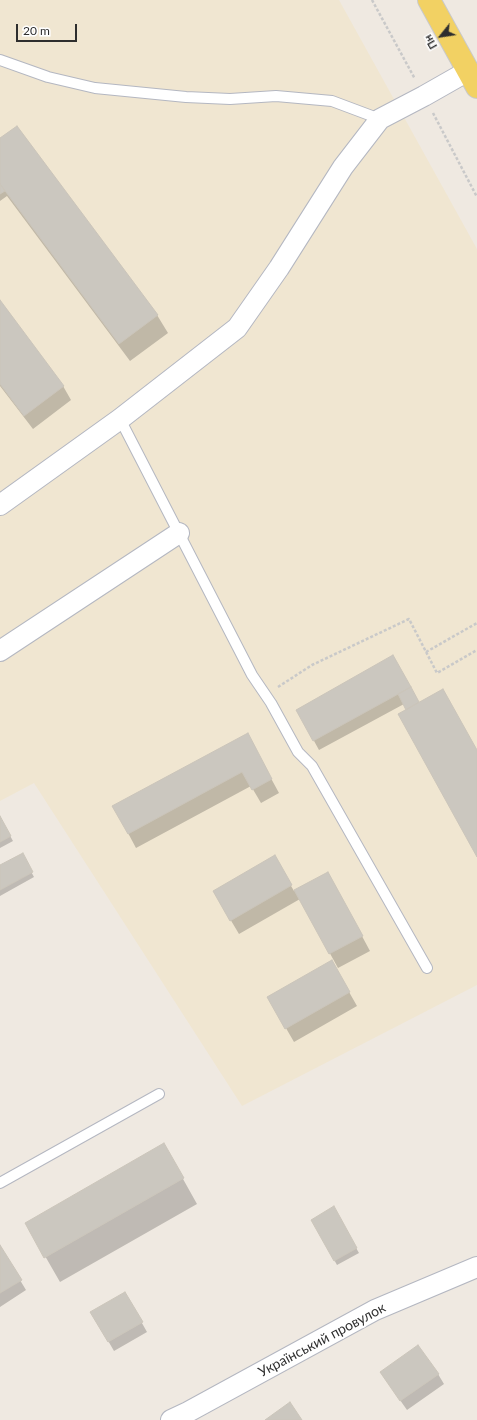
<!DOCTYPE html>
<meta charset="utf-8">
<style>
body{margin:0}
#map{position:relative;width:477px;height:1420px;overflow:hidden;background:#efe9e1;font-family:Lato,sans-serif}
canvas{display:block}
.north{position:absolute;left:421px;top:16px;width:40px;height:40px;-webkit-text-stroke:3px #fff;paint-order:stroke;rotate:240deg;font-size:11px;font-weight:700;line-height:16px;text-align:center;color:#2e2e2e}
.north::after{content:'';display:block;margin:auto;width:14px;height:18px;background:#2e2e2e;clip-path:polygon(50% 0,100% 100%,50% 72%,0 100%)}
.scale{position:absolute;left:16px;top:24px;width:61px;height:18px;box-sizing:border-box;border:2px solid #2e2e2e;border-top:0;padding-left:5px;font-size:12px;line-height:14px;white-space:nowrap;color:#2e2e2e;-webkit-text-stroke:3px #fff;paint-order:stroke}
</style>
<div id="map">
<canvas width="477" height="1420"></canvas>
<div class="north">Пн</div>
<div class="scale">20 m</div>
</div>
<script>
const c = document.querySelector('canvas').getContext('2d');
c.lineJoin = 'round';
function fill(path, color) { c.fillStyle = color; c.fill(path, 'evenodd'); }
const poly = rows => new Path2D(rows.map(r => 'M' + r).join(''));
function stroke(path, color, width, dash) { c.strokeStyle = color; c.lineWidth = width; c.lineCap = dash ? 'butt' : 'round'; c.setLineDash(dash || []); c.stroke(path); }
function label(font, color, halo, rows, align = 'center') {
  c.font = font + ' Lato,sans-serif'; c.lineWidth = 4; c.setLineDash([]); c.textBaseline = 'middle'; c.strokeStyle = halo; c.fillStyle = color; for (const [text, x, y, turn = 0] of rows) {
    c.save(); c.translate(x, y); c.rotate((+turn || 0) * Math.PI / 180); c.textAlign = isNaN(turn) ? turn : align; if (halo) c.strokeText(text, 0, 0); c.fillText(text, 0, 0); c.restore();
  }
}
fill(poly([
 [0,0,339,0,477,249,477,985,242,1106,34,783,0,801]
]), '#f0e6d1');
fill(poly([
 [0,140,157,315,168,333,130,361,7,196,0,201],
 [0,301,63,386,71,400,33,429,0,386],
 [393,657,419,704,477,752,477,855,404,704,319,750,297,710],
 [255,749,279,793,261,803,251,786,136,848,128,833],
 [0,818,13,841,0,848],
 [22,855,34,877,0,896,0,867],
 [274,857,294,891,328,873,370,951,338,968,300,899,239,934,214,892],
 [332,962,357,1006,294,1042,268,997],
 [164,1145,197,1204,60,1282,26,1223],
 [333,1208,359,1253,337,1265,312,1220],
 [0,1247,26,1290,0,1307],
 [125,1293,147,1332,114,1351,92,1313],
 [381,1373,438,1374,444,1384,407,1410]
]), '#0003');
const building = poly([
 [17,126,158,315,119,344,0,184,0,138,17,126],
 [0,184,5,191,0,194,0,184],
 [0,300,64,386,24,416,0,384,0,300],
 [393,655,411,687,313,741,296,710,393,655],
 [411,687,419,702,406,710,398,694,411,687],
 [443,689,477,750,477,857,398,714,443,689],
 [248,733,272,779,252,790,242,772,128,834,112,806,248,733],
 [0,816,11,836,0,842,0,816],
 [23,853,33,872,0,890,0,865,23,853],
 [275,855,292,885,230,921,213,891,275,855],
 [328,872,363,936,329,954,294,890,328,872],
 [332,960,350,992,285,1029,267,997,332,960],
 [164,1143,184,1178,44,1258,25,1223,164,1143],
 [334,1206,357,1248,334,1261,311,1220,334,1206],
 [0,1245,22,1280,0,1293,0,1245],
 [125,1292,143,1322,108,1342,90,1312,125,1292],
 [418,1345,439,1374,400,1401,380,1372,418,1345],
 [290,1402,302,1420,265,1420,290,1402]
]);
fill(building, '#cbc7bf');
stroke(building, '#cbc5ba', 1);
const lane = poly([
 [0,60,48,77,95,88,186,97,230,99,276,96,332,101,380,119],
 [120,419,252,675,271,703,298,752,312,766,427,968],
 [0,1183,159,1094]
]);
const street = poly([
 [0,505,120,419,237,328,279,268,343,167,380,119,424,96,468,71],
 [0,651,179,533],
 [171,1420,188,1412,375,1310,477,1267]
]);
const primary = poly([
 [429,0,477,87]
]);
stroke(lane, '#b4b7c1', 12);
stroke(street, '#b4b7c1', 22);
stroke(primary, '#c9c9c9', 24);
stroke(poly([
 [372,0,415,79],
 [433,113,477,197],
 [426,652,477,623],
 [278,687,312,665,409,619,437,673,477,650]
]), '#c9c9c9', 2.5, [3, 2]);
stroke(lane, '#fff', 10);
stroke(street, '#fff', 20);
stroke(primary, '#f2d163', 22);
label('14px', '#2e2e2e', '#fff', [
 ["Український провулок",322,1340,-28]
]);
</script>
